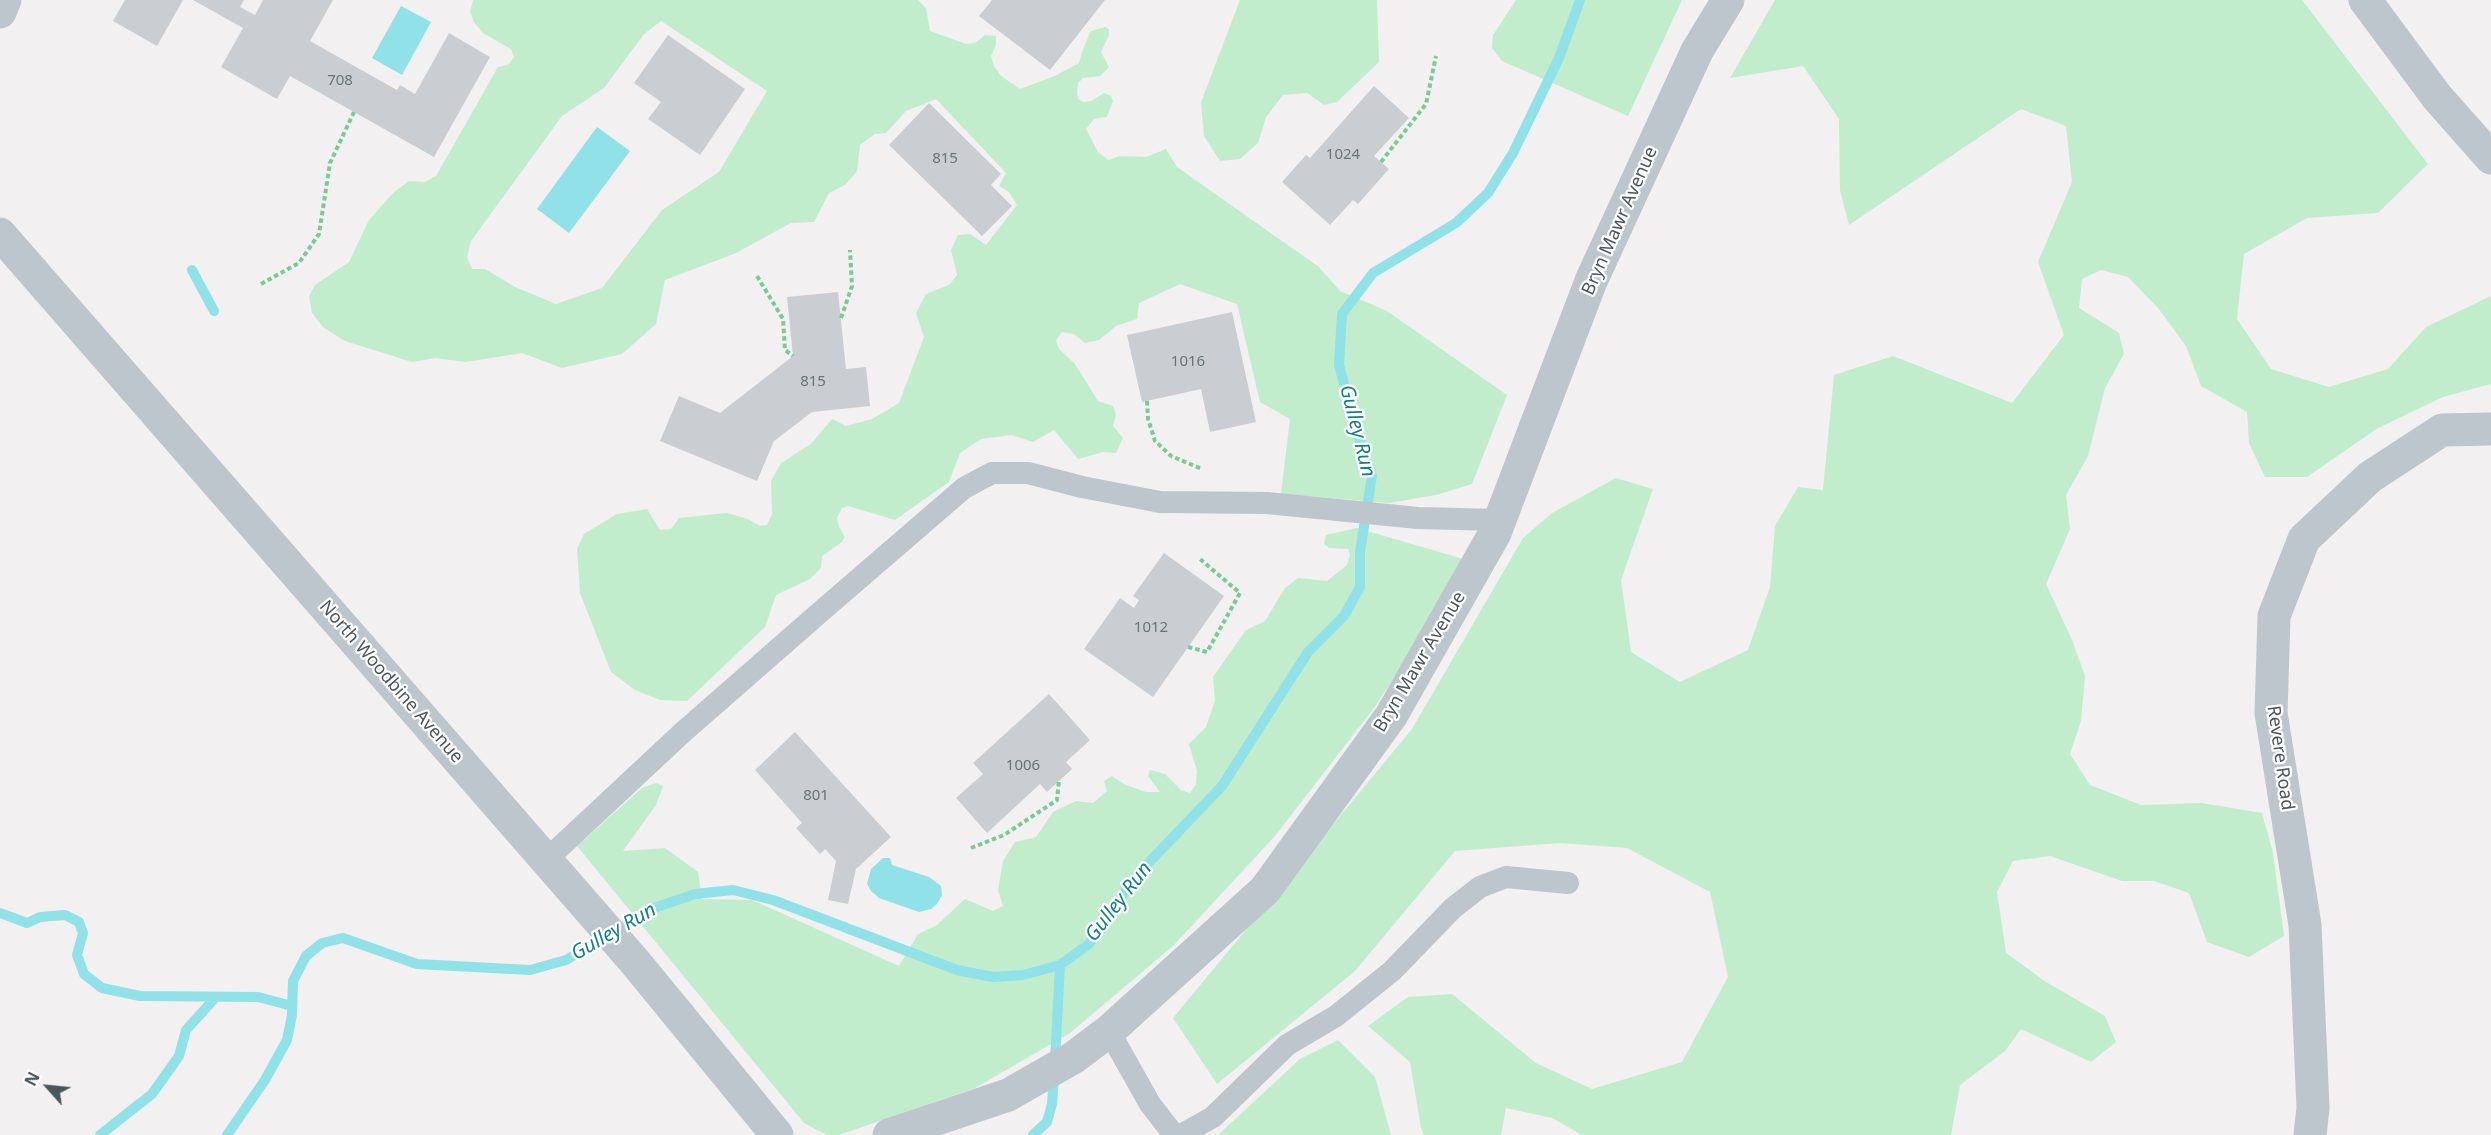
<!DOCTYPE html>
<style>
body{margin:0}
#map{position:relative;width:2491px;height:1135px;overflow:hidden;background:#f2f0f0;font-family:"Noto Sans",sans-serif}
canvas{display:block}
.north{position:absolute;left:18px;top:1057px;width:60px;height:60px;-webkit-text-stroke:4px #fff;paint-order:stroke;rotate:297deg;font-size:16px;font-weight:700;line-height:24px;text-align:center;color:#49565c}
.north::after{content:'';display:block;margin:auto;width:21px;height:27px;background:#49565c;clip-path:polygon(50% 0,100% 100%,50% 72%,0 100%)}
</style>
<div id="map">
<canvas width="2491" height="1135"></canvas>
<div class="north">N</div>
</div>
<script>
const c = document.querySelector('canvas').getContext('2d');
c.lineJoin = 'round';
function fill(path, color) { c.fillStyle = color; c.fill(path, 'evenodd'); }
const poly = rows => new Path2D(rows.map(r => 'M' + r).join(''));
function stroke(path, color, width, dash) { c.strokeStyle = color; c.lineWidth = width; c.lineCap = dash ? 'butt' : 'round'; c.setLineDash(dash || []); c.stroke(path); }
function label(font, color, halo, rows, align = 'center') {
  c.font = font + ' "Noto Sans",sans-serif'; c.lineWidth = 4.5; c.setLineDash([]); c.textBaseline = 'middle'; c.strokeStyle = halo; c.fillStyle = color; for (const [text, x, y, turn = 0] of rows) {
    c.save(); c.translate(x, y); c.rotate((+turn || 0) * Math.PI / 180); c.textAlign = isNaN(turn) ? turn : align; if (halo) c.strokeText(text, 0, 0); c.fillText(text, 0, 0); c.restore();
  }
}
fill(poly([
 [473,0,918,0,926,8,930,31,966,44,975,43,985,35,996,36,996,45,991,56,994,66,1001,76,1020,89,1055,76,1079,63,1083,49,1091,31,1105,27,1109,29,1109,35,1101,52,1109,67,1100,76,1083,78,1078,83,1077,93,1078,99,1083,102,1091,101,1104,93,1111,96,1113,101,1107,117,1094,119,1086,129,1098,152,1108,160,1120,156,1146,157,1166,149,1177,167,1319,267,1340,291,1387,311,1507,395,1472,484,1436,495,1389,503,1281,494,1290,419,1260,402,1237,304,1180,284,1139,303,1137,319,1116,326,1099,340,1085,343,1074,334,1062,332,1056,340,1059,349,1075,364,1098,401,1113,406,1116,415,1113,426,1123,438,1116,453,1103,452,1078,459,1054,430,1033,442,1012,435,981,439,960,453,949,482,895,520,848,506,842,508,837,518,839,527,845,537,842,542,822,556,821,568,810,579,776,595,765,627,687,701,660,700,635,690,611,672,580,593,577,549,584,534,617,514,647,509,660,530,671,529,679,518,727,513,748,519,760,526,767,525,772,514,771,481,781,463,811,444,832,419,846,426,872,419,899,403,924,337,916,313,926,294,949,285,957,275,951,250,958,235,970,234,986,245,1017,205,1009,192,999,186,1006,173,936,99,906,111,886,133,875,134,860,145,857,171,845,185,829,193,814,222,791,223,736,253,665,280,656,324,622,354,562,368,522,353,466,362,435,358,412,362,345,341,323,327,312,313,309,296,315,285,349,262,369,220,393,193,409,181,425,182,436,176,498,67,508,65,514,57,511,49,483,33,474,22,470,12],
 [661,21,767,91,719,172,662,210,602,288,556,304,515,287,485,269,472,269,467,257,471,241,562,116,604,88,644,34],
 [1240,0,1377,0,1379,62,1337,102,1324,105,1307,93,1283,95,1266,117,1258,143,1240,159,1220,161,1204,136,1201,102],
 [1516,0,1682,0,1628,116,1502,61,1492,48,1493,35],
 [1775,0,2302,0,2428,164,2378,213,2307,218,2244,254,2237,319,2271,369,2329,387,2388,369,2426,327,2491,296,2491,384,2443,397,2378,428,2307,477,2265,477,2249,443,2247,412,2201,386,2186,346,2158,308,2128,277,2101,270,2082,279,2079,308,2119,333,2124,354,2105,388,2088,456,2066,495,2070,529,2046,584,2072,640,2085,676,2081,721,2070,754,2090,785,2141,805,2201,803,2262,813,2273,853,2284,936,2249,957,2207,942,2189,893,2154,881,2122,881,2050,856,2013,861,1997,892,2006,953,2046,982,2105,1016,2116,1042,2091,1062,2021,1029,2005,1051,1960,1085,1951,1135,1582,1135,1552,1118,1506,1108,1501,1135,1424,1135,1421,1128,1410,1062,1368,1026,1408,997,1452,994,1536,1063,1592,1089,1682,1062,1728,977,1710,892,1627,848,1560,843,1455,851,1355,971,1217,1084,1173,1018,1412,729,1523,538,1552,513,1616,478,1653,489,1621,580,1631,652,1680,682,1748,650,1770,587,1775,526,1798,487,1823,490,1834,375,1893,356,2012,403,2064,335,2038,262,2072,182,2066,126,2021,109,1849,225,1840,190,1839,119,1803,66,1730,78],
 [1357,528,1470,561,1374,708,1275,836,1173,946,1070,1033,975,1088,839,1135,827,1135,804,1123,577,846,642,788,656,783,663,786,656,805,623,851,665,848,698,872,702,899,752,900,899,966,918,934,937,925,965,899,993,911,1003,906,998,890,1003,861,1015,842,1036,837,1053,812,1076,801,1093,803,1107,791,1104,781,1112,776,1126,785,1146,792,1160,792,1148,776,1150,770,1165,774,1181,790,1190,793,1196,784,1197,771,1189,744,1206,727,1215,701,1213,677,1246,630,1265,621,1285,588,1298,578,1327,581,1347,565,1350,555,1348,549,1329,548,1324,544,1326,535],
 [1338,1040,1375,1077,1391,1135,1218,1135,1300,1059]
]), '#c1edcc');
fill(poly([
 [401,6,431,22,402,75,372,58],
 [597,127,630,151,569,233,537,209],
 [883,858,890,858,892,865,929,877,941,886,942,895,937,904,931,909,919,912,879,898,871,891,867,884,871,869]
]), '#90e1e8');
stroke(poly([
 [192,270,214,311],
 [0,913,27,923,40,917,65,915,79,922,83,933,77,955,84,974,102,988,140,996,258,997,292,1006],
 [1055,1061,1060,965],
 [100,1135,152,1094,179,1056,186,1030,216,997],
 [227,1135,265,1080,287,1040,292,1015,293,981,306,956,322,943,343,938,417,964,530,970,566,960,654,908,695,894,733,890,773,900,957,970,993,977,1023,975,1060,965,1089,944,1135,877,1222,786,1308,652,1344,616,1360,587,1360,552,1372,476,1357,433,1339,365,1342,314,1373,273,1456,223,1488,193,1513,153,1559,58,1580,0],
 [1033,1135,1047,1122,1052,1104,1054,1076]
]), '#90e1e8', 10);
fill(poly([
 [125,0,183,0,157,46,113,21],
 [193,0,244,0,240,7,255,15,263,0,333,0,310,41,397,90,400,85,415,94,449,33,490,57,434,157,290,76,277,99,221,67,243,28],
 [992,0,1105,0,1050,70,979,16],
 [668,35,745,89,700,155,648,119,661,102,634,83],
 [1374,86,1409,118,1374,156,1389,169,1358,204,1353,200,1330,225,1282,182,1306,155,1310,158],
 [929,103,1001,174,991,185,1012,206,982,236,889,145],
 [838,292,846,369,866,367,870,406,812,412,774,441,757,481,660,441,679,396,720,413,793,356,787,297],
 [1232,312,1256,422,1210,432,1201,389,1142,402,1127,335],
 [1164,553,1224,596,1153,697,1084,649,1120,598,1134,608,1139,600,1133,596],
 [1049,694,1090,740,1066,762,1072,769,1047,792,1040,784,987,833,956,798,983,774,973,763],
 [795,732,891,837,856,869,848,904,828,900,836,861,825,849,820,854,796,828,802,823,755,770]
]), '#caced2');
stroke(poly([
 [1381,162,1426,104,1436,56],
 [757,276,783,319,785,350,793,356],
 [261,284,299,263,319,234,330,163,354,112],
 [841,318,852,286,850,250],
 [1147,401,1148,419,1155,441,1171,456,1202,469],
 [1188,647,1207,652,1240,593,1200,559],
 [971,848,1004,835,1057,800,1059,780]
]), '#7aca98', 4, [4.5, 3]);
stroke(poly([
 [546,860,682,733,818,614,964,488,992,473,1028,473,1082,487,1160,502,1267,503,1418,518,1500,520],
 [1109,1031,1150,1104,1174,1135],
 [1181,1135,1213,1117,1287,1045,1336,1016,1392,971,1453,908,1480,887,1506,877,1568,883]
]), '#bcc6cc', 22);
stroke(poly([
 [2365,0,2437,97,2491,158],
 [0,12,5,0],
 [2310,1135,2313,1108,2305,925,2271,713,2274,616,2304,539,2370,477,2442,430,2491,429]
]), '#bcc6cc', 33);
stroke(poly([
 [0,234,635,962,777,1135],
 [889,1135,1008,1095,1073,1058,1109,1031,1265,890,1391,716,1495,533,1591,281,1697,51,1728,0]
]), '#bcc6cc', 33);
label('15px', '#69747a', null, [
 ["708",340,81],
 ["1024",1343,155],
 ["815",945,159],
 ["1016",1188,362],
 ["815",813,382],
 ["1012",1151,628],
 ["1006",1023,766],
 ["801",816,796]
]);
label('18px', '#49565c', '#fff', [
 ["Bryn Mawr Avenue",1620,221,-66],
 ["Bryn Mawr Avenue",1420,662,-59],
 ["North Woodbine Avenue",391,682,49],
 ["Revere Road",2280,758,82]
]);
label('italic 20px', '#137e87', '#fff', [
 ["Gulley Run",1357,431,76],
 ["Gulley Run",1119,902,-52],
 ["Gulley Run",614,932,-30]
]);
</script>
